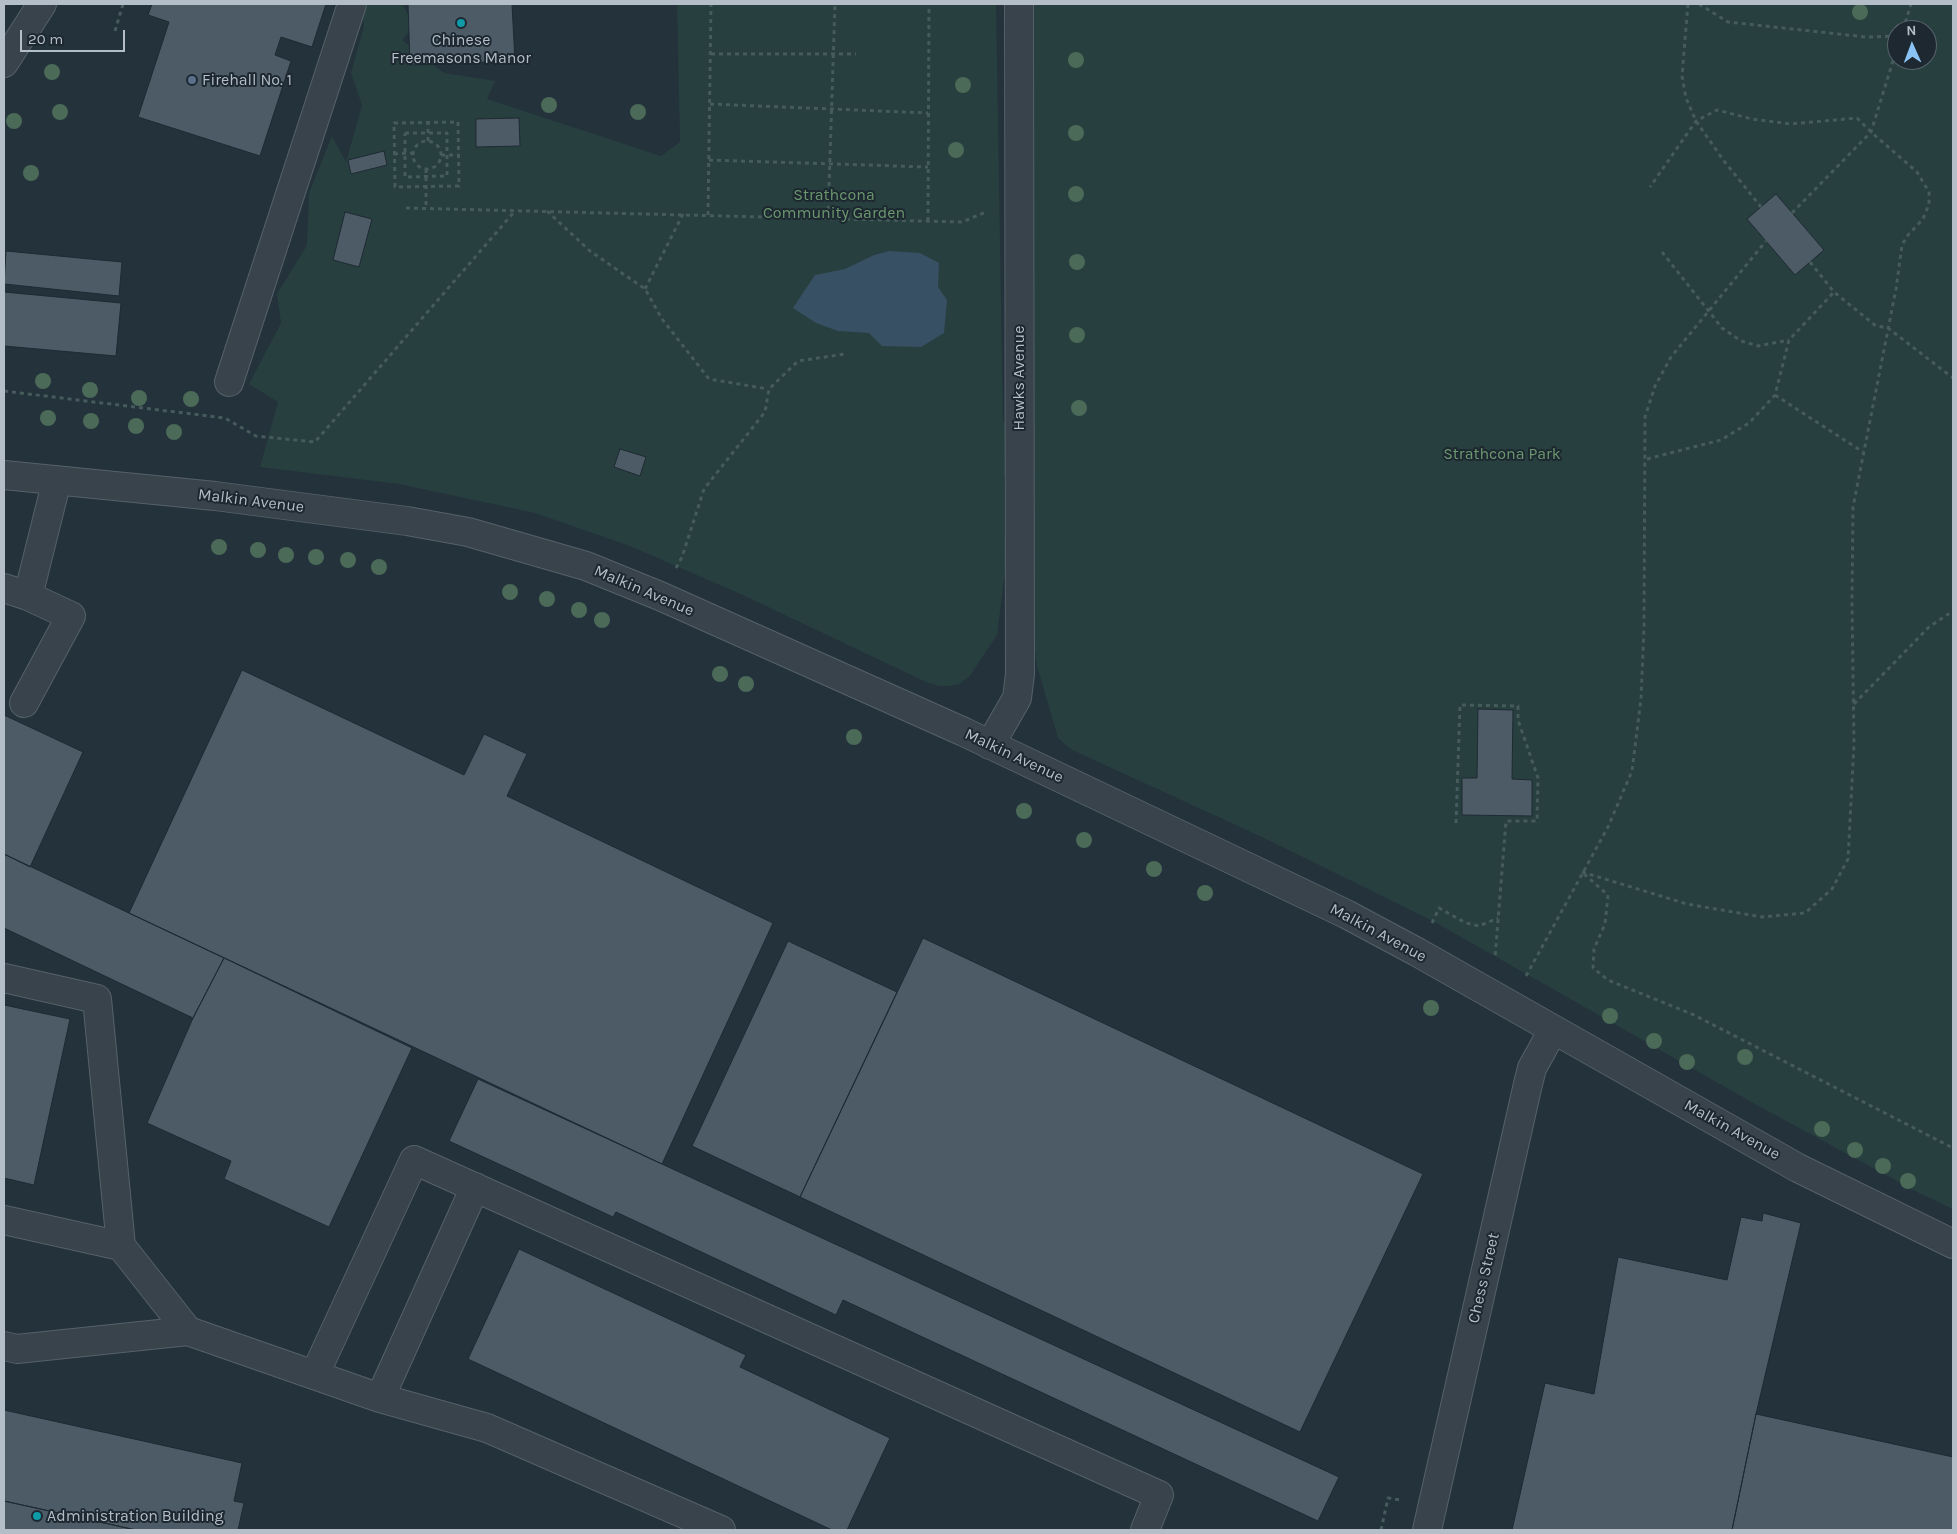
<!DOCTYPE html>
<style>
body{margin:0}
#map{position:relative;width:1957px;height:1534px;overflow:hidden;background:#24323c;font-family:Karla,sans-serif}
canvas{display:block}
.frame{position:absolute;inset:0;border:5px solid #b3bec8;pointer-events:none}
.north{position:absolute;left:1887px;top:20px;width:50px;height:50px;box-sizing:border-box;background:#1d2831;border:1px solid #59646d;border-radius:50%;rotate:358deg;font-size:14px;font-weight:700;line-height:20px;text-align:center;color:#b3bec8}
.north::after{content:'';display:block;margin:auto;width:18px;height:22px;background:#8bc3f5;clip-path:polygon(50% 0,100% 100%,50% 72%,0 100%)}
.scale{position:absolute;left:20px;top:30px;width:105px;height:22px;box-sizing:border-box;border:2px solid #b3bec8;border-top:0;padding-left:6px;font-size:15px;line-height:18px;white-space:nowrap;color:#b3bec8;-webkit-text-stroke:4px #1d2831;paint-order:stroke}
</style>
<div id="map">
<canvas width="1957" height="1534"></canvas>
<div class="frame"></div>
<div class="north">N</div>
<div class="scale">20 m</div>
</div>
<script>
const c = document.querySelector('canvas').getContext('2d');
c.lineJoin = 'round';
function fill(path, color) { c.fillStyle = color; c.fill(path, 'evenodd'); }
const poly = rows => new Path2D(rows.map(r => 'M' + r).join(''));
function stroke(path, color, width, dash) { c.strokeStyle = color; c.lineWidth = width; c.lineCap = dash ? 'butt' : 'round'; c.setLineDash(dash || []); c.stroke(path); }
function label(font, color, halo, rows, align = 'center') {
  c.font = font + ' Karla,sans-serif'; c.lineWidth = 4; c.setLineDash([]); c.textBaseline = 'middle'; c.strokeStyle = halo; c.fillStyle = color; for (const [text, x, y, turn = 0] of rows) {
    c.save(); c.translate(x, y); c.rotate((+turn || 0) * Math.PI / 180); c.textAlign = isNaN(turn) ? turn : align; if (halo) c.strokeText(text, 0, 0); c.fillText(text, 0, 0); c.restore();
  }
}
fill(poly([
 [361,4,402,4,414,25,402,40,444,73,495,81,487,99,661,156,680,142,677,4,996,4,1003,420,1007,426,1009,472,1004,475,1005,571,997,635,969,677,959,684,949,686,939,686,926,682,745,596,630,546,535,513,399,484,260,467,278,402,249,384,281,323,277,294,307,245,309,193,332,136,346,162,362,105,351,73,364,26],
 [1032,4,1953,4,1953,1209,1919,1193,1755,1104,1433,921,1262,837,1072,750,1058,738,1037,666,1033,634],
 [1897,30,1927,30,1927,60,1897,60]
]), '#273f3e');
fill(poly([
 [889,251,920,253,939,263,938,287,947,300,944,333,921,347,882,346,869,333,838,331,816,323,793,308,815,275,845,269,874,255]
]), '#385063');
const building = poly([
 [152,4,326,4,312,47,281,37,275,55,291,61,260,156,138,117,169,22,148,15,152,4],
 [408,4,512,4,515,61,410,65,408,4],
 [519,118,520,146,476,147,476,119,519,118],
 [384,151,387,165,351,174,348,160,384,151],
 [1776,194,1824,250,1795,275,1747,219,1776,194],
 [345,212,372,219,359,267,333,260,345,212],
 [6,251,122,262,119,296,4,284,6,251],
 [4,292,121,303,116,356,4,346,4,292],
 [620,449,646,457,640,476,614,467,620,449],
 [242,670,464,775,484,734,527,754,507,796,773,923,662,1164,129,913,242,670],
 [1478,709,1513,710,1512,779,1532,780,1532,816,1462,815,1462,778,1477,778,1478,709],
 [4,715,83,752,30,867,4,854,4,715],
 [4,854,224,958,193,1018,4,928,4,854],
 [923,938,1423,1174,1300,1432,800,1197,923,938],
 [788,941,897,992,800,1197,692,1146,788,941],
 [224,958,412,1048,329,1227,224,1179,231,1161,147,1123,193,1018,224,958],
 [4,1005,70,1019,34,1185,4,1178,4,1005],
 [478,1079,1339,1477,1318,1521,843,1300,836,1315,616,1212,613,1217,449,1141,478,1079],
 [1763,1213,1801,1223,1756,1414,1732,1530,1512,1530,1545,1383,1594,1394,1618,1257,1727,1280,1741,1217,1762,1221,1763,1213],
 [519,1249,746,1355,740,1367,890,1438,847,1530,832,1530,468,1359,519,1249],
 [4,1410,242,1463,234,1501,244,1503,238,1530,136,1530,4,1501,4,1410],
 [1756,1414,1953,1457,1953,1530,1732,1530,1756,1414],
 [4,1501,136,1530,4,1530,4,1501]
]);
fill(building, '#4d5b67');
stroke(building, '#1f2a33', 1);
const minor = poly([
 [4,63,42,4],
 [229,382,352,4],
 [4,475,215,496,407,521,468,532,586,566,660,596,964,732,1346,914,1417,952,1798,1168,1953,1244],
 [4,588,28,596,57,480],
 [24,703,71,616,28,596],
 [990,745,1017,698,1020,674,1019,4],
 [4,978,97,999,121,1246],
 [4,1220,121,1246,188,1331],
 [4,1346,17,1349,188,1331,380,1398,487,1428,721,1530],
 [315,1374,414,1160,1159,1495,1145,1530],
 [380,1398,475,1187],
 [1427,1530,1528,1084,1532,1068,1553,1030]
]);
stroke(minor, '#56616a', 30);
stroke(poly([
 [1688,4,1682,76,1686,98,1696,121,1724,161,1761,207],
 [1699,4,1728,22,1866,37,1897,36],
 [1903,30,1911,4],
 [115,31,123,4],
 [711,54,856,54],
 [710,104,928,113],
 [458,122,459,186,395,187,394,123,458,122],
 [405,133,447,133,447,176,405,177,405,133],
 [428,141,428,123],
 '413 155a14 14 0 1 1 28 0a14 14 0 1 1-28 0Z',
 [394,154,413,153],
 [441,155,459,155],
 [709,160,928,167],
 [426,169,426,208],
 [406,208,962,222,986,212],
 [547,211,590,251,645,289,662,319,709,379,768,389],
 [1792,213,1871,132,1897,48],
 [708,215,711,4],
 [828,218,835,4],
 [928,221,929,4],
 [1662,252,1722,328,1741,341,1758,346,1789,340],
 [1810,262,1834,292,1876,326,1888,328,1953,378],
 [645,289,683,214],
 [4,391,225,418,256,436,315,442,515,211],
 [1775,395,1863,452],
 [1647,459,1721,440,1749,423,1775,395,1789,340,1834,292],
 [676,568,682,557,704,489,765,412,769,389,798,361,845,354],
 [1854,704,1929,627,1953,611],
 [1456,823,1460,705,1518,706,1518,720,1538,778,1537,821,1506,821,1495,958],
 [1582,872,1687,904,1762,917,1805,913,1832,889,1848,859,1854,744,1852,603,1853,507,1896,289,1902,245,1908,235,1923,219,1929,204,1929,192,1917,172,1871,132,1857,118,1790,124,1752,119,1717,110,1696,121,1650,187],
 [1584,874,1608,895,1605,924,1594,949,1593,968,1608,980,1694,1015,1953,1148],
 [1432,923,1439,908,1466,923,1479,926,1498,918],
 [1526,976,1608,827,1632,771,1641,699,1644,627,1645,417,1655,386,1671,357,1766,241],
 [1381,1530,1388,1498,1400,1500]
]), '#465b5b', 3, [4, 4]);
stroke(minor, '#38434c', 28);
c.fillStyle = '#4b6a58';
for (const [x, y] of [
 [1860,12],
 [1076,60],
 [52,72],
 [963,85],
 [549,105],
 [60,112],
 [638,112],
 [14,121],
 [1076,133],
 [956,150],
 [31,173],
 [1076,194],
 [1077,262],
 [1077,335],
 [43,381],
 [90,390],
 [139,398],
 [191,399],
 [1079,408],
 [48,418],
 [91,421],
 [136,426],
 [174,432],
 [219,547],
 [258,550],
 [286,555],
 [316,557],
 [348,560],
 [379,567],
 [510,592],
 [547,599],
 [579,610],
 [602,620],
 [720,674],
 [746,684],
 [854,737],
 [1024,811],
 [1084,840],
 [1154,869],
 [1205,893],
 [1431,1008],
 [1610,1016],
 [1654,1041],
 [1745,1057],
 [1687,1062],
 [1822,1129],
 [1855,1150],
 [1883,1166],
 [1908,1181]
]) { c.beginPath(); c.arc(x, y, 8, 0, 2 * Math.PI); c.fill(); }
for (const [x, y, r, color] of [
 [461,23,5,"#0f9aa8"],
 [192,80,5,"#5c6f8a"],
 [37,1516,5,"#0f9aa8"]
]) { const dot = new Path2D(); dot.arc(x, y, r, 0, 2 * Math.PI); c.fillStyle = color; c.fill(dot); stroke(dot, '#1d2831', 2); }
label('16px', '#b3bec8', '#1d2831', [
 ["Chinese",461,40,"center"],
 ["Freemasons Manor",461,58,"center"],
 ["Firehall No. 1",202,80],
 ["Administration Building",47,1516]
], 'left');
label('16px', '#6b986f', '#1d2831', [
 ["Strathcona",834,195],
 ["Community Garden",834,213],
 ["Strathcona Park",1502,454]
]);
label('16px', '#b3bec8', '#1d2831', [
 ["Hawks Avenue",1019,378,-90],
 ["Malkin Avenue",251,501,7],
 ["Malkin Avenue",644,591,23],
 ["Malkin Avenue",1014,756,25],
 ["Malkin Avenue",1378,933,28],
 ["Malkin Avenue",1732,1130,29],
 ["Chess Street",1484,1278,-77]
]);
</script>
